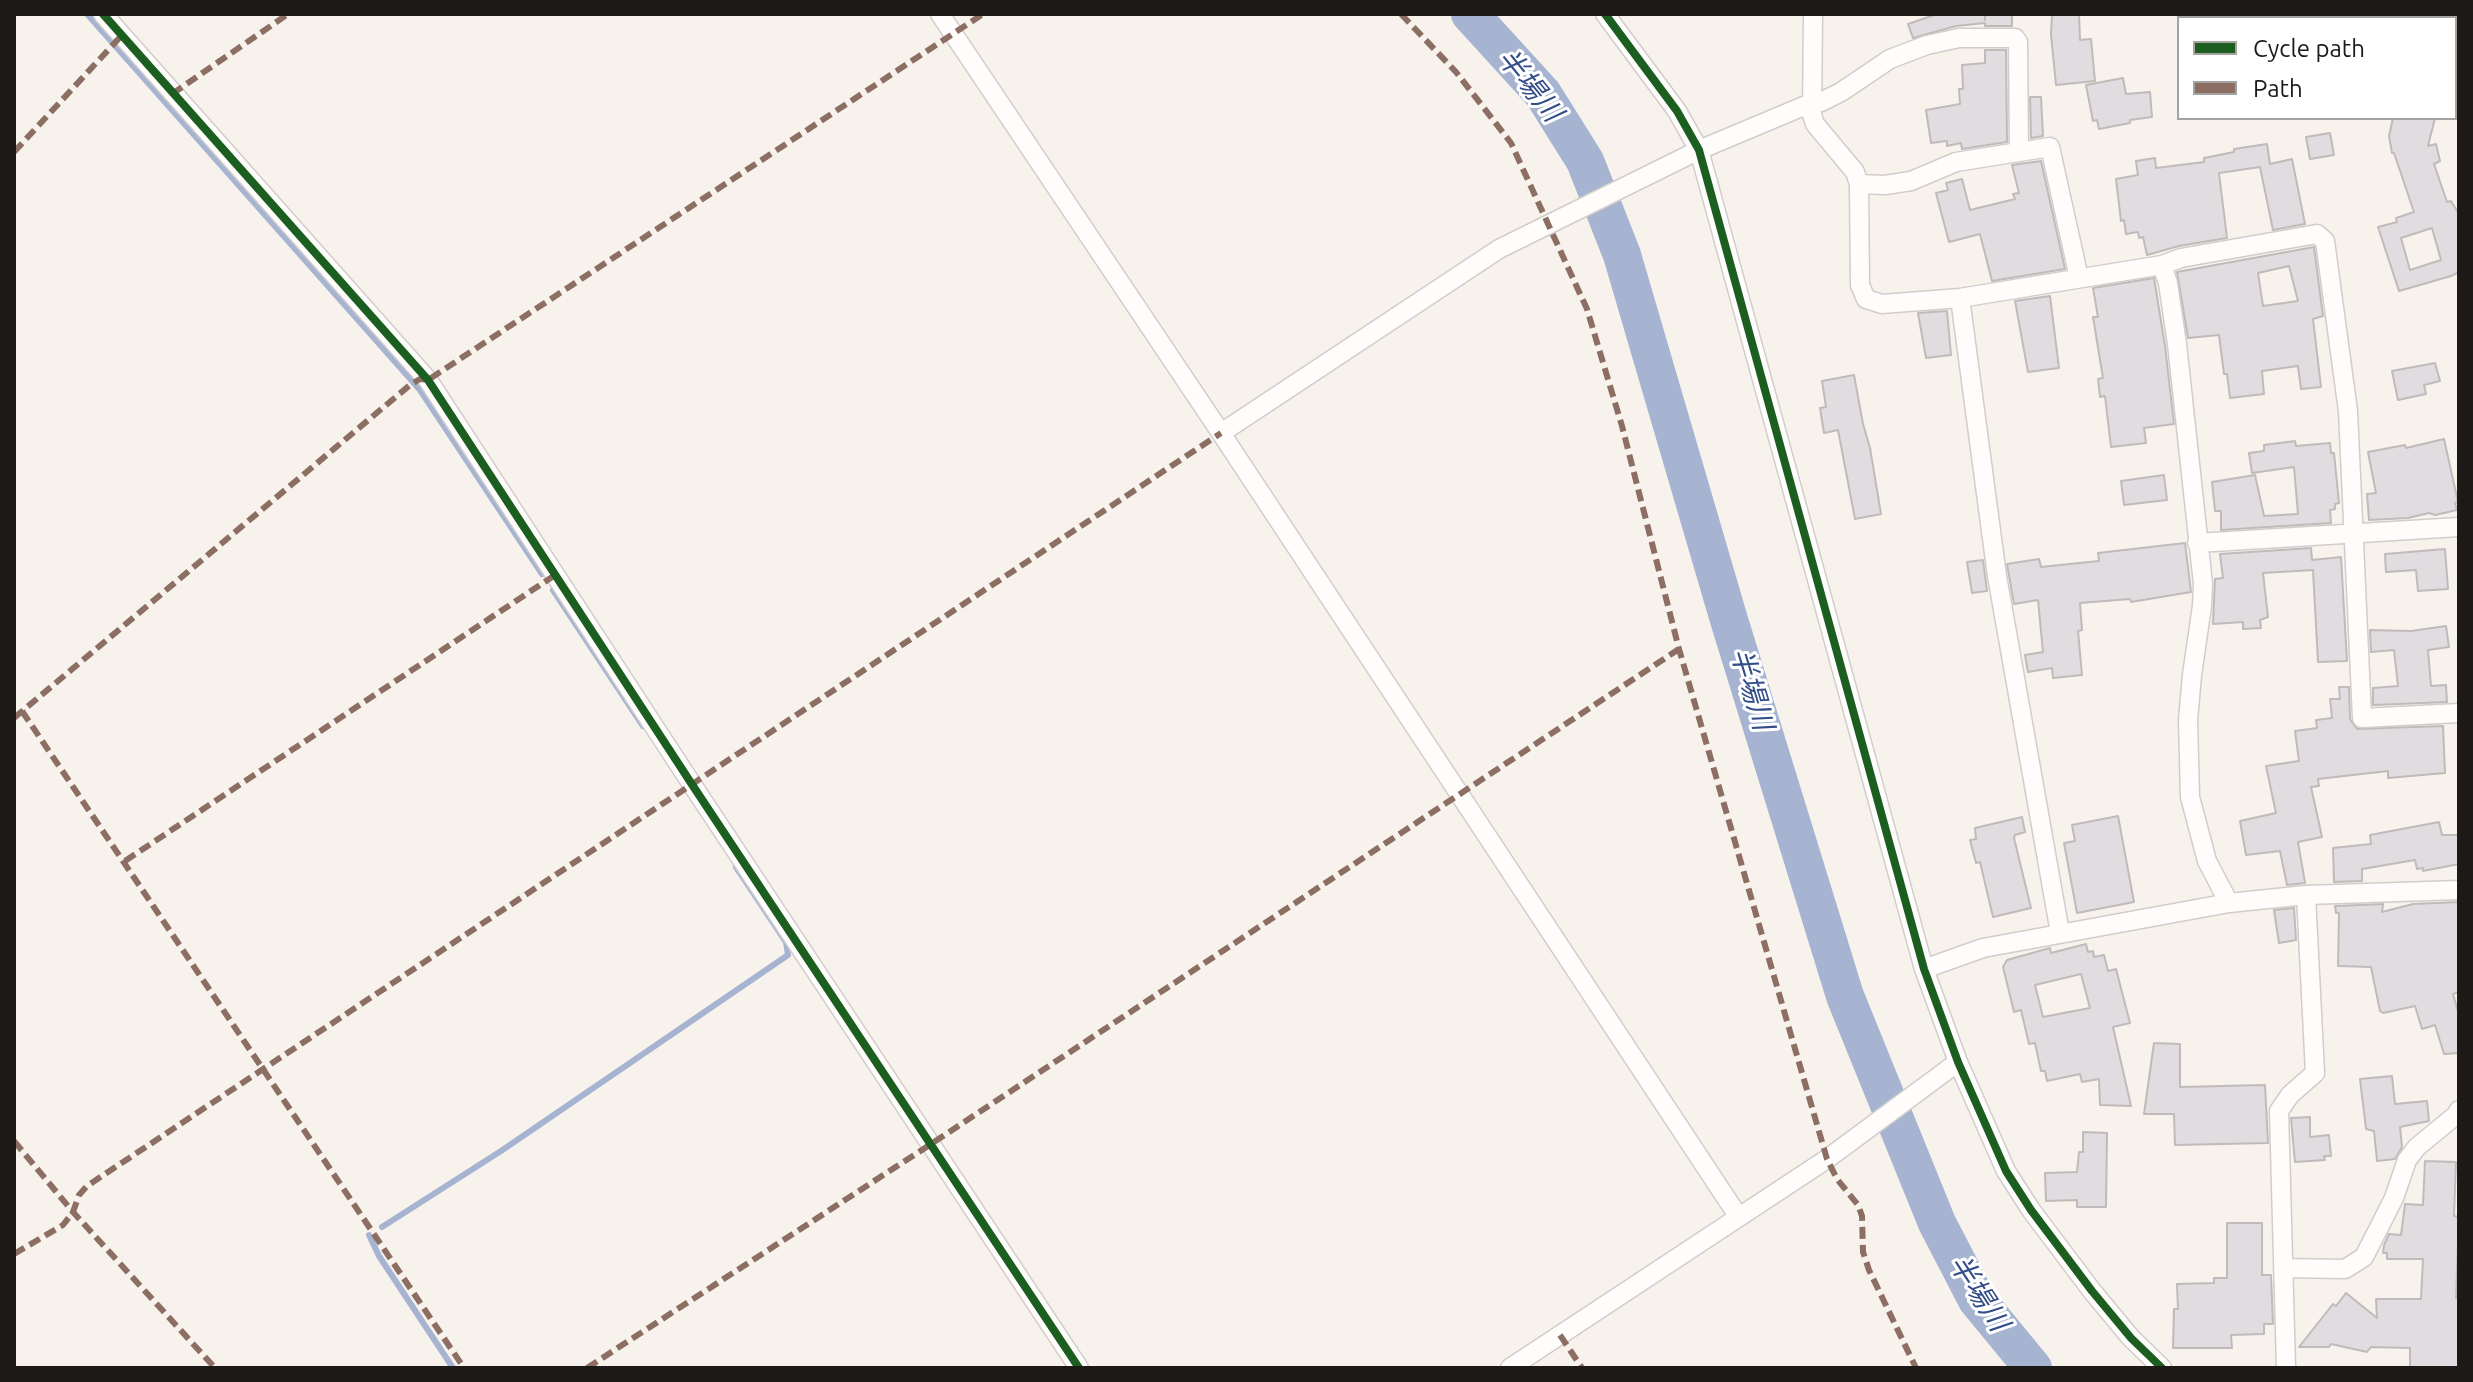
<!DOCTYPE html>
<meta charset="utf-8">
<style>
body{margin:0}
#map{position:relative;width:2473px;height:1382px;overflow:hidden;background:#f8f2ed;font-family:Ubuntu,sans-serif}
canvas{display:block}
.frame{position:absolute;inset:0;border:16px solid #1c1916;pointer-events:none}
.legend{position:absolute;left:2177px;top:16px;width:280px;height:104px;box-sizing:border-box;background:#fff;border:2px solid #a4a3a2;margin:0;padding:10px 14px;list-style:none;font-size:24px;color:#1c1916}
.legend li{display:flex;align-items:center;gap:16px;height:40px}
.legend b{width:40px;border:2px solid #a4a3a2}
</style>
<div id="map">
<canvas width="2473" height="1382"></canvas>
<div class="frame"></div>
<ul class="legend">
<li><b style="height:10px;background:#1b5e20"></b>Cycle path</li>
<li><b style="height:10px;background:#8d6e63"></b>Path</li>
</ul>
</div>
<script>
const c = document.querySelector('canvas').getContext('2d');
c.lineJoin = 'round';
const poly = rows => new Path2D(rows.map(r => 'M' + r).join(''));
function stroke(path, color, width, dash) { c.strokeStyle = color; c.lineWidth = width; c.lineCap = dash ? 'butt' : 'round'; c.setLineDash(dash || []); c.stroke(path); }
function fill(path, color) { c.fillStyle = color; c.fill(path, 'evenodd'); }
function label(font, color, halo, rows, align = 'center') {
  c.font = font + ' Ubuntu,"Noto Sans JP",sans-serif'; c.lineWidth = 6; c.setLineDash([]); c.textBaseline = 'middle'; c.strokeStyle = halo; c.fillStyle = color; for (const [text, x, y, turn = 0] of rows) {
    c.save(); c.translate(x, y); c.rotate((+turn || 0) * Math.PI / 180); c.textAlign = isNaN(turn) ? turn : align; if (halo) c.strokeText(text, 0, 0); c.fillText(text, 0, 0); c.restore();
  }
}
stroke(poly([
 [87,14,420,390,542,574],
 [553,590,643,726],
 [382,1227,501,1151,788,955,786,942,736,867],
 [369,1235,379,1256,453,1368]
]), '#a6b4d2', 6);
stroke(poly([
 [1470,14,1543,94,1585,161,1622,255,1729,620,1845,996,1937,1223,1977,1300,2033,1368]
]), '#a6b4d2', 38);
const building = poly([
 [1937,14,1985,14,1985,20,1985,14,2012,14,2012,26,1985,26,1985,23,1956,26,1913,38,1908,24,1937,14],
 [2052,14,2079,14,2080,40,2091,39,2095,81,2056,85,2051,35,2052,14],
 [1985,50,2006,50,2007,142,1962,149,1961,143,1947,146,1947,141,1931,143,1926,110,1960,104,1959,89,1963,89,1962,65,1985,63,1985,50],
 [2123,78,2126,94,2150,92,2152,117,2130,120,2130,123,2099,129,2097,120,2093,121,2086,85,2123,78],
 [2030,97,2041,97,2043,136,2031,138,2030,97],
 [2393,118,2435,118,2428,146,2436,144,2440,161,2434,164,2447,202,2451,201,2459,214,2459,272,2451,276,2399,291,2378,227,2397,222,2396,218,2414,212,2394,153,2392,153,2389,136,2393,118],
 [2432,228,2441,260,2410,270,2401,238,2432,228],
 [2330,133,2334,155,2310,159,2306,137,2330,133],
 [2267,144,2270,164,2292,159,2305,224,2273,230,2260,167,2219,173,2227,238,2179,246,2147,255,2143,237,2139,238,2138,232,2126,234,2124,220,2121,221,2116,179,2138,175,2136,161,2155,158,2156,168,2204,162,2204,158,2234,152,2234,149,2267,144],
 [2041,161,2065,269,1992,281,1980,234,1949,242,1936,193,1948,190,1946,183,1962,179,1970,210,2015,199,2013,194,2019,193,2012,165,2041,161],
 [2314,247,2323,316,2313,319,2321,387,2301,389,2298,366,2262,371,2264,394,2230,398,2227,374,2224,374,2219,335,2188,338,2177,272,2314,247],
 [2289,266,2298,301,2263,306,2258,273,2289,266],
 [2154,278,2165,346,2174,424,2144,428,2146,443,2111,447,2105,396,2100,397,2098,379,2103,378,2093,317,2098,317,2093,288,2154,278],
 [2050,296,2059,368,2028,372,2015,301,2050,296],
 [1947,311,1951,355,1926,358,1918,313,1947,311],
 [2435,363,2440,381,2424,385,2426,394,2398,400,2392,371,2435,363],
 [1854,375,1863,424,1870,448,1881,514,1855,519,1838,430,1824,433,1820,408,1826,407,1822,381,1854,375],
 [2444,439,2458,502,2455,503,2457,510,2435,515,2429,513,2408,518,2369,520,2367,494,2376,493,2368,452,2405,445,2406,448,2444,439],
 [2295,441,2296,446,2330,443,2331,453,2334,453,2339,503,2335,504,2335,509,2330,510,2331,523,2221,530,2221,511,2215,511,2212,482,2255,475,2264,516,2298,514,2294,467,2252,473,2249,453,2264,451,2264,445,2295,441],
 [2164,475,2167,500,2124,505,2121,481,2164,475],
 [2185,543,2191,592,2131,602,2130,599,2080,603,2082,630,2078,631,2082,675,2053,678,2052,668,2028,672,2025,655,2043,652,2038,600,2014,604,2007,564,2039,559,2041,567,2099,561,2098,553,2185,543],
 [2311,548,2312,560,2341,557,2347,661,2318,662,2313,570,2263,573,2268,617,2260,620,2261,628,2243,629,2243,622,2213,624,2215,579,2223,578,2220,554,2311,548],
 [2445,549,2448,589,2418,591,2416,570,2386,572,2385,554,2445,549],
 [1983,560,1987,591,1972,593,1967,562,1983,560],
 [2446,626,2449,647,2428,650,2431,686,2446,685,2447,702,2373,705,2373,688,2398,686,2394,650,2371,652,2370,630,2411,631,2446,626],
 [2339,687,2349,687,2350,719,2357,729,2443,726,2445,773,2388,778,2388,771,2318,779,2319,786,2311,787,2322,837,2298,842,2305,883,2287,885,2280,851,2246,855,2240,821,2276,813,2266,766,2299,761,2295,731,2317,728,2316,720,2332,718,2330,699,2340,699,2339,687],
 [2118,816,2134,902,2077,913,2064,843,2075,841,2072,825,2118,816],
 [2022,817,2025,832,2015,835,2014,838,2031,908,1993,917,1980,862,1976,863,1970,840,1976,839,1975,828,2022,817],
 [2439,822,2442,835,2459,835,2459,864,2423,871,2423,868,2417,869,2415,860,2362,869,2362,881,2334,882,2333,848,2371,844,2370,835,2439,822],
 [2459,902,2459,992,2453,994,2459,1015,2459,1053,2444,1054,2435,1025,2422,1029,2415,1006,2383,1013,2380,1011,2371,967,2338,966,2339,913,2336,913,2335,906,2383,904,2382,912,2413,904,2459,902],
 [2294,908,2296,940,2279,943,2274,910,2294,908],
 [2086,944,2088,952,2093,951,2094,957,2104,955,2108,971,2116,969,2130,1023,2113,1027,2131,1106,2100,1105,2099,1079,2082,1082,2080,1074,2047,1081,2045,1071,2041,1071,2035,1043,2029,1044,2021,1010,2014,1012,2003,967,2007,960,2050,948,2051,953,2086,944],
 [2081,974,2090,1008,2043,1017,2035,985,2081,974],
 [2154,1043,2180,1044,2180,1087,2265,1085,2268,1143,2175,1145,2174,1114,2144,1114,2154,1043],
 [2392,1076,2395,1104,2427,1101,2429,1121,2400,1127,2402,1147,2395,1159,2377,1161,2374,1131,2366,1129,2360,1079,2392,1076],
 [2310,1117,2310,1137,2329,1135,2331,1156,2324,1156,2325,1160,2295,1162,2291,1118,2310,1117],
 [2083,1132,2107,1133,2106,1207,2077,1207,2077,1200,2046,1201,2045,1173,2077,1172,2079,1152,2083,1152,2083,1132],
 [2425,1161,2456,1162,2454,1216,2459,1217,2456,1298,2459,1297,2459,1368,2410,1368,2410,1348,2371,1347,2367,1352,2331,1344,2329,1347,2299,1347,2333,1304,2336,1306,2346,1293,2377,1318,2376,1299,2421,1299,2423,1259,2387,1259,2387,1253,2383,1253,2384,1245,2389,1234,2401,1235,2405,1204,2423,1205,2425,1161],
 [2227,1223,2262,1223,2262,1275,2271,1275,2273,1324,2264,1324,2264,1334,2231,1335,2232,1348,2173,1348,2174,1309,2178,1309,2177,1284,2214,1283,2214,1278,2227,1278,2227,1223]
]);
fill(building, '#e1dce0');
stroke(building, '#bfbbbb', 2);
const minor = poly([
 [103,14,428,380,693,786,1079,1368],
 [940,14,1221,433,1738,1216],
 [1605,14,1677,111,1699,150,1924,969,1958,1062,2006,1171,2031,1210,2092,1291,2131,1338,2162,1368],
 [1813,14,1812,115,1815,124,1855,172,1859,184,1860,285,1866,299,1882,304,1960,298,2162,265,2168,283,2177,344,2203,584,2202,606,2192,675,2188,720,2190,797,2207,861,2229,903],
 [2417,14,2423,18],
 [2455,40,2459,43],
 [1859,184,1885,185,1911,181,1956,162,2050,147,2079,278],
 [2162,265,2181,258,2317,234,2325,241,2348,411,2362,718,2459,713],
 [1960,298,1997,576,2060,933],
 [1221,433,1499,249,1699,150,1811,103,1821,102,1841,92,1890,59,1927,45,1959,38,2015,38,2018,42,2019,152],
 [2197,543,2459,527],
 [1924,969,1983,948,2229,903,2306,895,2459,890],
 [2283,1268,2345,1269,2364,1257,2394,1198,2407,1160,2417,1147,2456,1115,2459,1110],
 [1510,1368,1827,1159,1958,1062],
 [2286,1368,2279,1111,2290,1095,2315,1073,2306,895]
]);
stroke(minor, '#d1cdca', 21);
stroke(minor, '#fefdfc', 18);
stroke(poly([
 [1401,14,1456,72,1511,143,1587,309,1622,426,1679,649,1827,1159,1837,1179,1858,1205,1862,1216,1863,1252,1869,1270,1916,1368],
 [172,94,288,14],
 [14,152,122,35],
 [22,711,464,1368],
 [14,718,410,385,420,379,428,380,983,14],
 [125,861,555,575],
 [14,1141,73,1212,215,1368],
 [14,1254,63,1225,73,1212,79,1195,87,1186,1221,433],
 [1560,1335,1582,1368],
 [587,1368,931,1144,1679,649]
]), '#8d6e63', 6, [12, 6]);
stroke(poly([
 [103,14,428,380,693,786,1079,1368],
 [1605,14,1677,111,1699,150,1924,969,1958,1062,2006,1171,2031,1210,2092,1291,2131,1338,2162,1368]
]), '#1b5e20', 8);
label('italic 28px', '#334d88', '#fff', [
 ["半場川",1530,85,51],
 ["半場川",1752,689,73],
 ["半場川",1979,1293,57]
]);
</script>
